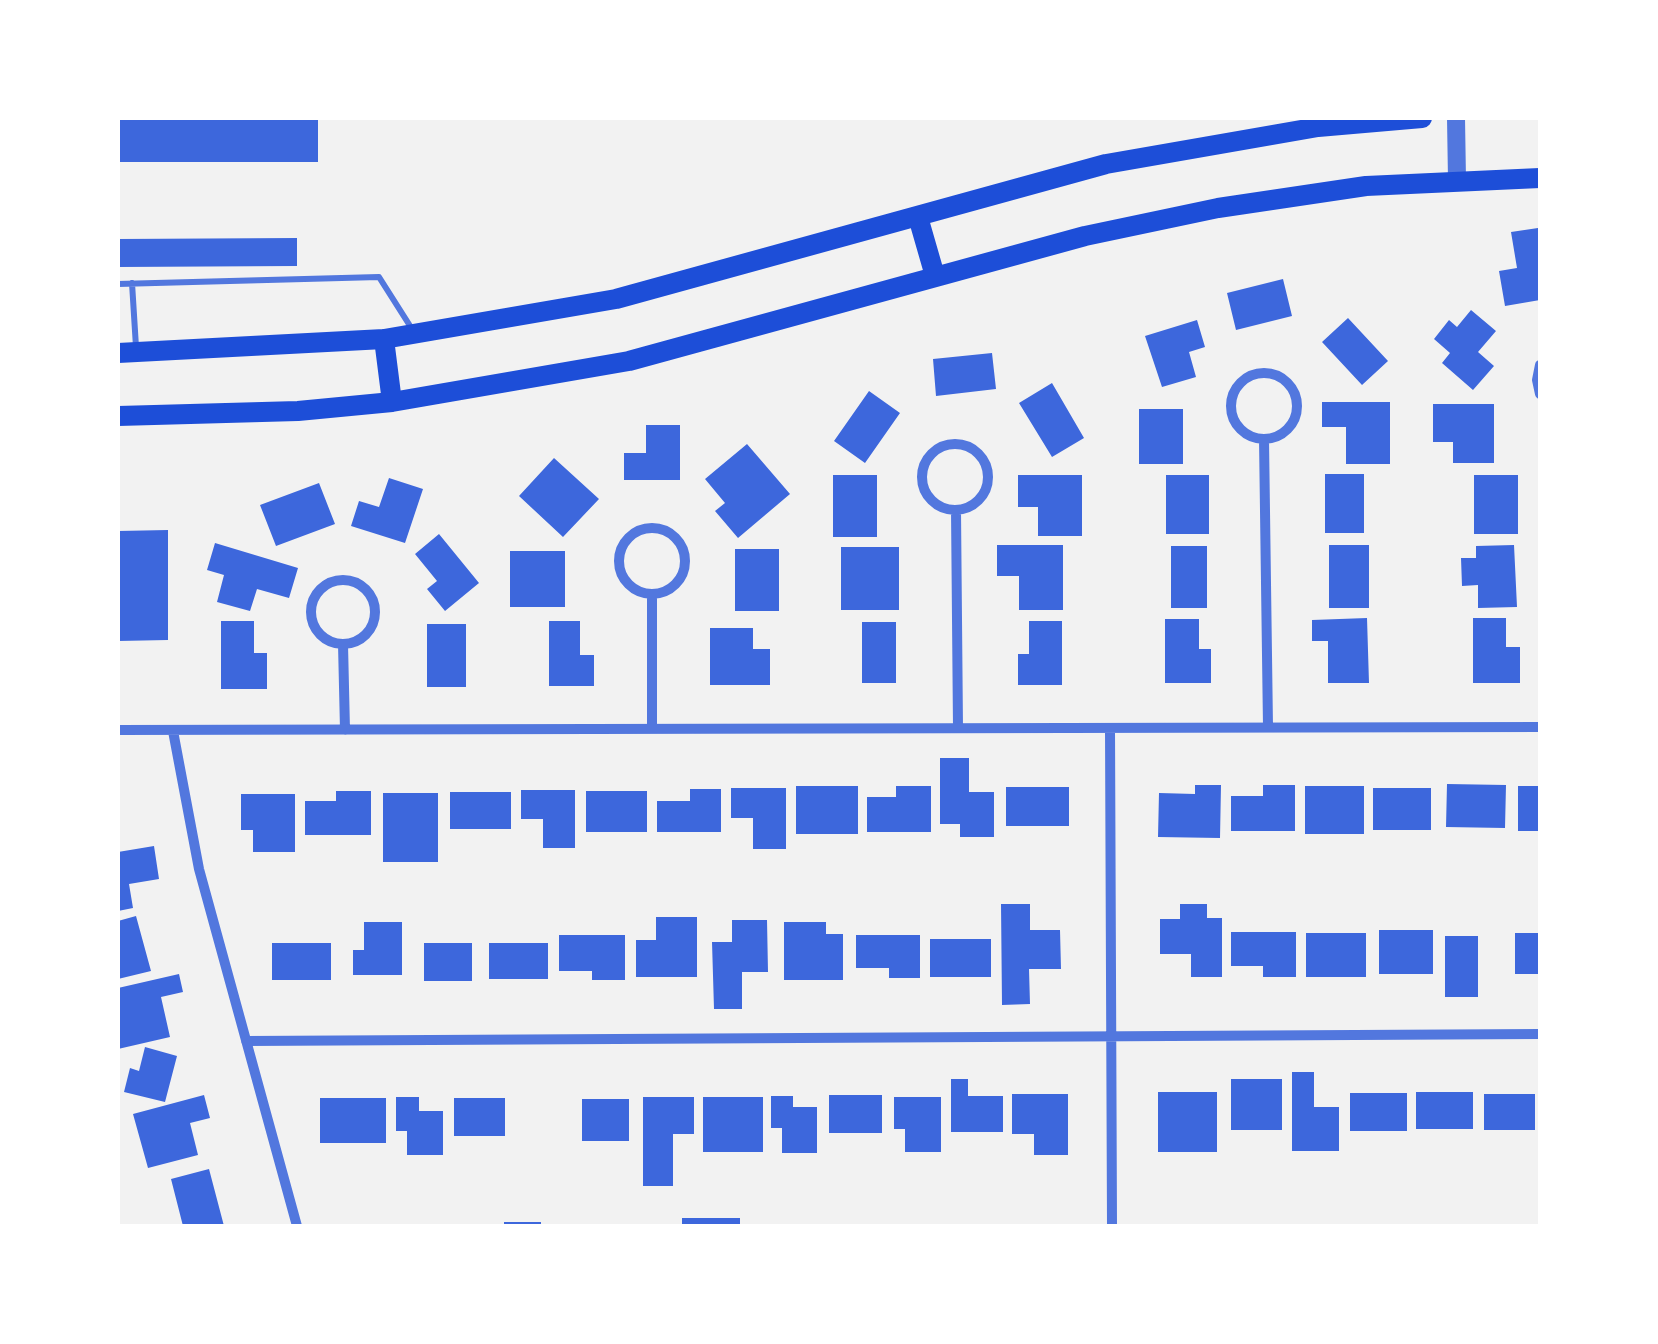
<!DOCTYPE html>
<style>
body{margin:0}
#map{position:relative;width:1658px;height:1344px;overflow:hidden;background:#f2f2f2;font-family:"Roboto Condensed",sans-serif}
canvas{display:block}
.frame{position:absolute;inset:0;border:120px solid #fff;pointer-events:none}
</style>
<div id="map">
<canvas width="1658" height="1344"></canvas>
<div class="frame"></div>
</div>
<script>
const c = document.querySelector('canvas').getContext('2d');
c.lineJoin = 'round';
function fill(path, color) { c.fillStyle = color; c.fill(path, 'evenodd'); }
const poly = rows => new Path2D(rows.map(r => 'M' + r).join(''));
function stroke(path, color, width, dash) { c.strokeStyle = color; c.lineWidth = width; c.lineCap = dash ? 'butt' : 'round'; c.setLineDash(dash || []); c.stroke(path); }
fill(poly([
 [120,118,318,118,318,162,120,162],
 [1538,228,1540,300,1505,306,1499,271,1517,268,1511,232],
 [297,238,297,266,118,267,118,239],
 [1283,279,1292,316,1236,330,1227,293],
 [1471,310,1496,331,1478,352,1494,366,1473,390,1442,363,1450,353,1434,339,1449,320,1457,327],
 [1348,318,1388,361,1362,385,1322,342],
 [1197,320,1205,347,1189,352,1196,377,1162,387,1145,336],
 [992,353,996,389,936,396,933,359],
 [1052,383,1084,438,1052,457,1019,403],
 [869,391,900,413,865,463,834,441],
 [1322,402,1390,402,1390,464,1346,464,1346,427,1322,427],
 [1433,404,1494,404,1494,463,1453,463,1453,442,1433,442],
 [1139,409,1183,409,1183,464,1139,464],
 [646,425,680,425,680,480,624,480,624,453,646,453],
 [747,444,790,494,738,538,715,511,725,503,705,479],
 [554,458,599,499,563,537,519,496],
 [1325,474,1364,474,1364,533,1325,533],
 [833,475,877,475,877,537,833,537],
 [1018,475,1082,475,1082,536,1038,536,1038,507,1018,507],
 [1166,475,1209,475,1209,534,1166,534],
 [1474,475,1518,475,1518,534,1474,534],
 [389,478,423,489,405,543,351,526,359,501,379,507],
 [319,483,335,524,276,546,260,505],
 [168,530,168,640,118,641,118,531],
 [439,534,479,583,445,611,427,589,437,581,415,554],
 [215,543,298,568,289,598,257,589,250,611,217,602,224,575,207,570],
 [997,545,1063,545,1063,610,1019,610,1019,576,997,576],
 [1329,545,1369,545,1369,608,1329,608],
 [1514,545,1517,607,1478,608,1478,585,1462,586,1461,558,1476,558,1476,546],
 [1171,546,1207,546,1207,608,1171,608],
 [841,547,899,547,899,610,841,610],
 [735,549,779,549,779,611,735,611],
 [510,551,565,551,565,607,510,607],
 [1367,618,1369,683,1328,683,1328,641,1312,641,1312,620],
 [1473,618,1506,618,1506,647,1520,647,1520,683,1473,683],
 [1165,619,1199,619,1199,649,1211,649,1211,683,1165,683],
 [221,621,254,621,254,653,267,653,267,689,221,689],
 [549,621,580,621,580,655,594,655,594,686,549,686],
 [1029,621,1062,621,1062,685,1018,685,1018,654,1029,654],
 [862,622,896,622,896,683,862,683],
 [427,624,466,624,466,687,427,687],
 [710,628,753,628,753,649,770,649,770,685,710,685],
 [940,758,969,758,969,792,994,792,994,837,960,837,960,824,940,824],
 [1447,784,1506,785,1505,828,1446,827],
 [1195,785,1221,785,1220,838,1158,837,1159,793,1195,794],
 [1263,785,1295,785,1295,831,1231,831,1231,796,1263,796],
 [796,786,858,786,858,834,796,834],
 [896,786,931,786,931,832,867,832,867,797,896,797],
 [1305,786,1364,786,1364,834,1305,834],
 [1518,786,1540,786,1540,831,1518,831],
 [1006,787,1069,787,1069,826,1006,826],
 [731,788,786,788,786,849,753,849,753,818,731,818],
 [1373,788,1431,788,1431,830,1373,830],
 [690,789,721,789,721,832,657,832,657,801,690,801],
 [521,790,575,790,575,848,543,848,543,819,521,819],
 [336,791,371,791,371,835,305,835,305,801,336,801],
 [586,791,647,791,647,832,586,832],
 [450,792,511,792,511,829,450,829],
 [383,793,438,793,438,862,383,862],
 [241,794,295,794,295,852,253,852,253,830,241,830],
 [154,846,159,879,129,884,133,908,118,911,118,852],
 [1001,904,1030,904,1030,930,1060,930,1061,969,1029,969,1030,1004,1002,1005],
 [1180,904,1207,904,1207,918,1222,918,1222,977,1191,977,1191,954,1160,954,1160,919,1180,919],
 [136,916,151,971,118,979,118,921],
 [656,917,697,917,697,977,636,977,636,940,656,940],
 [732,920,767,920,768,972,742,972,742,1009,714,1009,712,942,732,942],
 [364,922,402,922,402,975,353,975,353,950,364,950],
 [784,922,826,922,826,934,843,934,843,980,784,980],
 [1379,930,1433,930,1433,974,1379,974],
 [1231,932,1296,932,1296,977,1263,977,1263,966,1231,966],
 [1306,933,1366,933,1366,977,1306,977],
 [1515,933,1540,933,1540,974,1515,974],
 [559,935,625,935,625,980,592,980,592,971,559,971],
 [856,935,920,935,920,978,889,978,889,968,856,968],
 [1445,936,1478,936,1478,997,1445,997],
 [930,939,991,939,991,977,930,977],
 [272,943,331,943,331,980,272,980],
 [424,943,472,943,472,981,424,981],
 [489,943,548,943,548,979,489,979],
 [179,974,183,992,161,997,170,1037,118,1049,118,988],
 [145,1047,177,1056,165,1102,124,1092,130,1068,139,1071],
 [1292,1072,1314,1072,1314,1107,1339,1107,1339,1151,1292,1151],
 [951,1079,968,1079,968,1096,1003,1096,1003,1132,951,1132],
 [1231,1079,1282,1079,1282,1130,1231,1130],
 [1158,1092,1217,1092,1217,1152,1158,1152],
 [1416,1092,1473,1092,1473,1129,1416,1129],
 [1350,1093,1407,1093,1407,1131,1350,1131],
 [1012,1094,1068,1094,1068,1155,1034,1155,1034,1134,1012,1134],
 [1484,1094,1535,1094,1535,1130,1484,1130],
 [204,1095,210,1118,190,1123,198,1155,148,1168,133,1114],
 [829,1095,882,1095,882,1133,829,1133],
 [771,1096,793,1096,793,1107,817,1107,817,1153,782,1153,782,1128,771,1128],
 [396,1097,419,1097,419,1111,443,1111,443,1155,407,1155,407,1131,396,1131],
 [643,1097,694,1097,694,1134,673,1134,673,1186,643,1186],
 [703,1097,763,1097,763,1152,703,1152],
 [894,1097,941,1097,941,1152,905,1152,905,1129,894,1129],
 [320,1098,386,1098,386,1143,320,1143],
 [454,1098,505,1098,505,1136,454,1136],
 [582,1099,629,1099,629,1141,582,1141],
 [209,1169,224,1226,183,1226,171,1179],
 [682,1218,740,1218,740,1226,682,1226],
 [504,1222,541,1222,541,1226,504,1226]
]), '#3d67dc');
stroke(poly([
 [132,283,136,347],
 [118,284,379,277,412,329]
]), '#5277de', 6);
stroke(poly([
 [1540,365,1537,380,1540,394],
 '1231 406a33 33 0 1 1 66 0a33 33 0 1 1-66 0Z',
 [1264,439,1268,727],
 '922 477a33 33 0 1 1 66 0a33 33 0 1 1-66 0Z',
 [956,510,958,728],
 '619 561a33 33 0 1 1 66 0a33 33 0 1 1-66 0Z',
 '311 612a32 32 0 1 1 64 0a32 32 0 1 1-64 0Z',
 [652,595,652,729],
 [343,644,345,730],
 [1110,728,1112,1226],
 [118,730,1540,727],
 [173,731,199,869,297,1226],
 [246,1041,1540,1034]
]), '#5277de', 10);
stroke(poly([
 [1456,118,1457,180]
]), '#5277de', 18);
stroke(poly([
 [918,217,935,276],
 [384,339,392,402],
 [118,353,384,339,616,299,1106,164,1318,127,1422,118],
 [118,416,298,411,392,402,629,361,1085,236,1218,208,1366,186,1540,178]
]), '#1d4ed8', 20);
</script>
